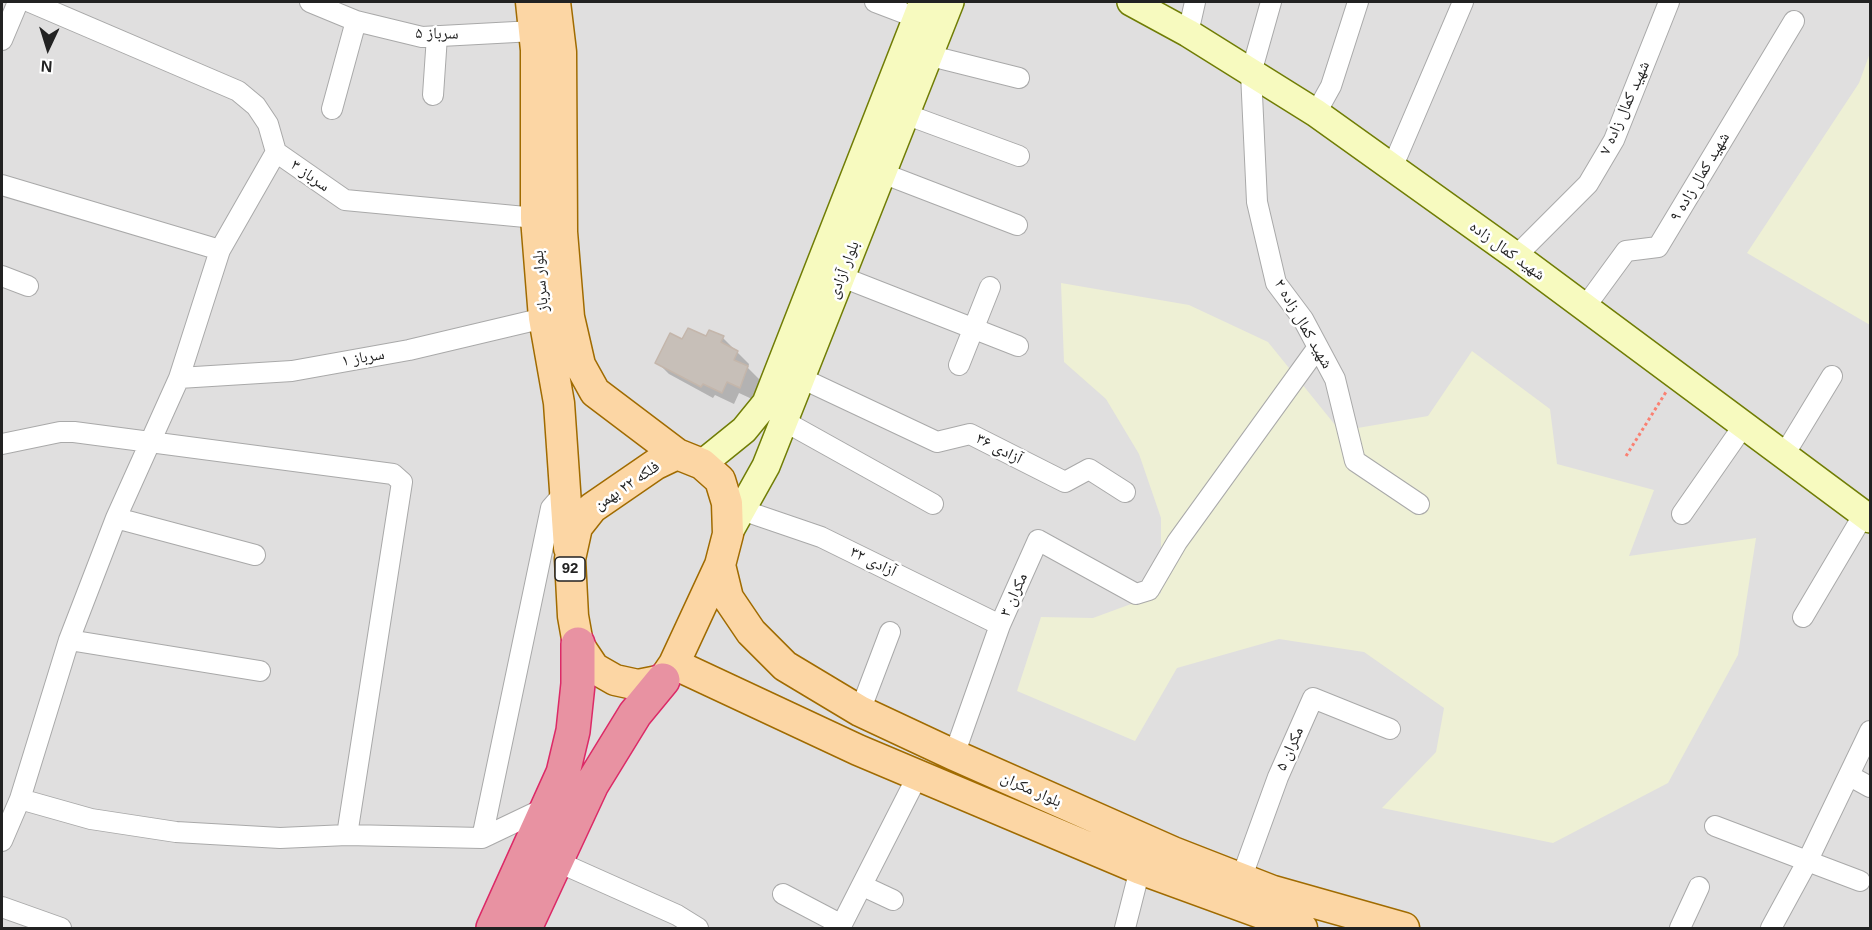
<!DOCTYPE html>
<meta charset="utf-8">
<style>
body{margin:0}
#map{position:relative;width:1872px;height:930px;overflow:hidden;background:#f2efe9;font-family:Arial,sans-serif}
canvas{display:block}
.frame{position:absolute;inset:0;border:3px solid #222;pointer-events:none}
.north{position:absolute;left:18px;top:18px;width:60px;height:60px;-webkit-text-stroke:4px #fff;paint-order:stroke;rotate:184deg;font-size:16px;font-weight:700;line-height:24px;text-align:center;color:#222}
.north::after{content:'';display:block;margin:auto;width:21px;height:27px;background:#222;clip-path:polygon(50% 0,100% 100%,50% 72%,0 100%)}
</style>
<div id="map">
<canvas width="1872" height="930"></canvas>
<div class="frame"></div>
<div class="north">N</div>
</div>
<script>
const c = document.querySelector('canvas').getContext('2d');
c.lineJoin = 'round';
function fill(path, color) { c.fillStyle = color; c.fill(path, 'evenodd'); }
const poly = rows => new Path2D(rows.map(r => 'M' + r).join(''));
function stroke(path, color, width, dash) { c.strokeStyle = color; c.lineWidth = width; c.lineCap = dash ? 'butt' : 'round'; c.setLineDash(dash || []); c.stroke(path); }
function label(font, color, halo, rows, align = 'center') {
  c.font = font + ' Arial,"Noto Naskh Arabic",sans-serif'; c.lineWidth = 5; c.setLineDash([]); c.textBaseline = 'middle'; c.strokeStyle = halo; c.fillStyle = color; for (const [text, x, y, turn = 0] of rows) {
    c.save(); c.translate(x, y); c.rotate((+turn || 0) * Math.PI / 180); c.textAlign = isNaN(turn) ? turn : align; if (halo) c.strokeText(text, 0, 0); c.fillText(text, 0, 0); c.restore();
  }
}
fill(poly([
 [2,2,1870,2,1870,928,2,928]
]), '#e0dfdf');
fill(poly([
 [1870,53,1870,325,1747,253,1859,83],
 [1061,283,1189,305,1268,342,1340,431,1428,416,1472,351,1550,409,1557,464,1654,490,1629,556,1756,538,1738,655,1668,783,1553,843,1382,808,1436,752,1444,708,1364,652,1279,639,1177,668,1135,741,1017,691,1041,617,1093,618,1161,593,1161,518,1139,454,1106,399,1064,362]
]), '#eef0d5');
fill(poly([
 [723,338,749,364,748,368,760,380,752,399,739,393,734,404,715,395,713,398,669,374,657,362,683,341]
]), '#0003');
const building = poly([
 [688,328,706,336,709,330,724,336,721,342,738,351,734,360,748,366,740,388,727,382,722,393,703,384,701,387,655,363,670,333,682,339,688,328]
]);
fill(building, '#c7bfb8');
stroke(building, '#c4b6ab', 1.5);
const street = poly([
 [30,2,238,91,256,106,268,124,276,152,345,200,536,218],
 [310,2,356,21,422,37,534,31],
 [875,2,917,18],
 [1271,2,1251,73,1257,202,1276,283,1303,319,1335,379,1355,461,1419,504],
 [1188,33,1195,2],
 [2,40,18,2],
 [927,55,1019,78],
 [433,95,437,36],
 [332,109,356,21],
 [1316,113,1331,86,1358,2],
 [905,114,1019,156],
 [1392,168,1463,2],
 [882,173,1017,225],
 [2,185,220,250],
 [1516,256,1588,184,1614,140,1669,2],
 [2,276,28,286],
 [842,277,1018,346],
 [1585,307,1626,251,1658,247,1794,21],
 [959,365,990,287],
 [179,378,292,371,409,350,544,318],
 [801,378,937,442,970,434,1065,482,1089,469,1125,492],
 [784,421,933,504],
 [2,444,60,432,74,432,393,474,402,482,347,835],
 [1784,455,1832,376],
 [742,510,821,537,1000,625],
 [1682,514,1744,425],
 [116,518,255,555],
 [1803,617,1864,514],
 [69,640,260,671],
 [860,711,890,632],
 [954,755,1000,625,1038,540,1136,594,1149,590,1177,542,1318,347],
 [1850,776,1870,787],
 [20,799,91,819,176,832,280,838,347,835,482,838,547,807],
 [1715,826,1860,881],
 [482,838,551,508,565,492],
 [2,841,20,799,69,640,116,518,179,378,220,250,276,152],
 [556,861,677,915,698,928],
 [1241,879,1278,777,1313,698,1390,729],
 [863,886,893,900],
 [783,894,842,925],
 [2,907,61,928],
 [840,928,918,775],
 [1125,928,1140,869],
 [1680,928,1699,887],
 [1771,928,1807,862,1870,731]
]);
const secondary = poly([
 [1131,2,1188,33,1316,113,1516,256,1870,519],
 [702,464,744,430,766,403,923,2],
 [728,534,766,466,950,2]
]);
const primary = poly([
 [531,2,536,50,536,218,544,318,559,403,569,548],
 [555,2,561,52,562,232,569,317,580,365,595,392,677,454],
 [677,454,702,464,720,480,727,503,728,534,720,565,674,664,663,680,638,685,615,680,594,668,578,644,573,616,570,559,577,527,592,508,656,464,677,454],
 [720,565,728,598,751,632,785,666,860,711,954,755,1173,852,1273,891,1404,928],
 [674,664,858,750,1140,869,1302,928]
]);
const highway = poly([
 [493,928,563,773,573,731,578,684,578,644],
 [525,928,592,784,635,714,663,680]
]);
stroke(street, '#a9a9a9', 22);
stroke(secondary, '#707d05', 30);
stroke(primary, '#a06b00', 33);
stroke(highway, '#dc2a67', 36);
stroke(poly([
 [1626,456,1666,392]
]), '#fa8072', 3, [3, 3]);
stroke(street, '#fff', 20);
stroke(secondary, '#f7fabf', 27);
stroke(primary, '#fcd6a4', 30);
stroke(highway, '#e892a2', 33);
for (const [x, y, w] of [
 [570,569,30]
]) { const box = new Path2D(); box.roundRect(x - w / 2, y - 12, w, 24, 4.5); c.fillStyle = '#fff'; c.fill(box); stroke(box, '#222', 1.5); }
label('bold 15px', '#222', null, [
 ["92",570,569]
]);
label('16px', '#222', '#fff', [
 ["سرباز ۵",437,34,1],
 ["شهید کمال زاده ۷",1625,108,-66],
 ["سرباز ۳",310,176,35],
 ["شهید کمال زاده ۹",1700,177,-59],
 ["شهید کمال زاده",1507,251,36],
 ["بلوار آزادی",844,270,-69],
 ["بلوار سرباز",541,281,-95],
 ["شهید کمال زاده ۲",1303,324,60],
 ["سرباز ۱",363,358,-10],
 ["آزادی ۳۶",999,449,27],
 ["فلکه ۲۲ بهمن",627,486,-34],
 ["آزادی ۳۲",873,562,26],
 ["مکران ۳",1014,595,-66],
 ["مکران ۵",1290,749,-66],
 ["بلوار مکران",1031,790,24]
]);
</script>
